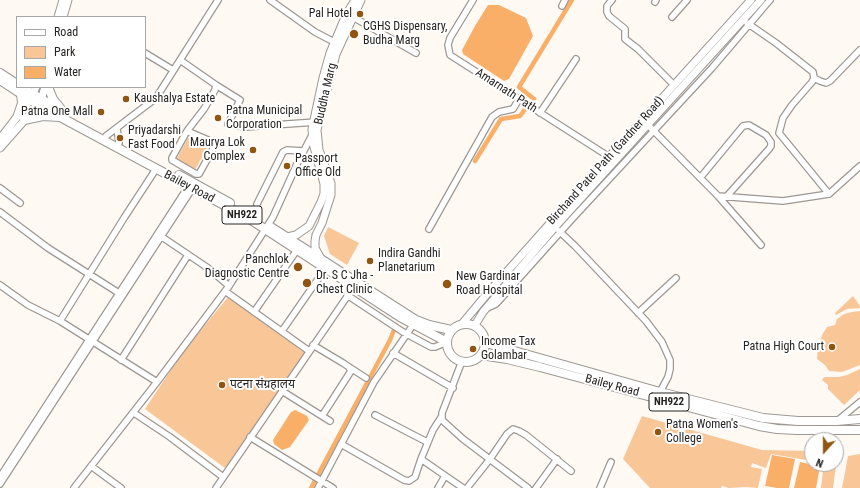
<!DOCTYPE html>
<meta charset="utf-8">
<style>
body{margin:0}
#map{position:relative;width:860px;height:488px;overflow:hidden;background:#fff9f4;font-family:"Roboto Condensed",sans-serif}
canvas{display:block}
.legend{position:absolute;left:16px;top:16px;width:130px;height:72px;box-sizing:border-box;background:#fff;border:1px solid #a8a7a7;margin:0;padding:5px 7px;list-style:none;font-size:12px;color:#262422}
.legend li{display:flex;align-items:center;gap:8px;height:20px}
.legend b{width:20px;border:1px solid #a8a7a7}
.north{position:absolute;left:804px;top:432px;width:40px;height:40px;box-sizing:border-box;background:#fff;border:1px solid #a8a7a7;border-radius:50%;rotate:201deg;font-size:11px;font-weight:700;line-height:16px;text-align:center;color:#262422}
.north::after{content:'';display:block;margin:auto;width:14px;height:18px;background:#905611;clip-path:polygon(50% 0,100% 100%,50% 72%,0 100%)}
</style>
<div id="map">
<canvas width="860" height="488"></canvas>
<ul class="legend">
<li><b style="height:5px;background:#fff"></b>Road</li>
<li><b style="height:11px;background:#f8c697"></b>Park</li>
<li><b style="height:11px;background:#f9af68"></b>Water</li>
</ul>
<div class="north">N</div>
</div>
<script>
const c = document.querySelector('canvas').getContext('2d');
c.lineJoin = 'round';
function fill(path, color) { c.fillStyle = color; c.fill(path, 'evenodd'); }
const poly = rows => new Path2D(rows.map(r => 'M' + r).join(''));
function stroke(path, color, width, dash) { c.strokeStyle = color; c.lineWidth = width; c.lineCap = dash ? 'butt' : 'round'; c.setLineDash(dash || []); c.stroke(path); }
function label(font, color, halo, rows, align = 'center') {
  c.font = font + ' "Roboto Condensed","Noto Sans Devanagari",sans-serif'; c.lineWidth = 4; c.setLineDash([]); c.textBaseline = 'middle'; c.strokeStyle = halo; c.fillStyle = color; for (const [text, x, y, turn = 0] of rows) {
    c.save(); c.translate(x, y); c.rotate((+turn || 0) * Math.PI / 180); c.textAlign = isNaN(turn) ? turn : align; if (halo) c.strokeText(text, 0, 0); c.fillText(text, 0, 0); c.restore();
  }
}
fill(poly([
 [188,138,207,148,195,170,176,160],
 [328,227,359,243,347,265,330,254,324,236],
 [853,296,860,306,860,308,847,309,836,315,835,313],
 [228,297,305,353,225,468,145,409,182,353],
 [860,311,860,365,842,372,829,371,825,365,817,359,818,347,822,335,827,327,835,325,837,319,844,314,852,312],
 [860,369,860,390,844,405,828,389,828,385,822,380,824,377,839,377,847,375],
 [642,416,762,450,812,451,812,461,771,454,766,468,752,463,751,467,762,469,758,488,746,487,729,488,722,486,721,488,650,488,623,459],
 [860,454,860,488,842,488,848,456],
 [824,464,836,466,833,488,821,488]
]), '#f8c697');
fill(poly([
 [488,5,499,5,526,18,533,36,509,79,504,81,463,54,462,50,475,26],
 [295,410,307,416,309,420,290,447,282,450,274,444,273,440,291,412],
 [772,455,795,459,789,488,777,488,765,486],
 [800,462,820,466,816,488,794,488]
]), '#f9af68');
stroke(poly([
 [534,99,519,87,572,0],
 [475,161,501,119,520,116,526,108],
 [311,488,390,340,396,325]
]), '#f9af68', 4.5);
const minor = poly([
 [270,0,315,32,338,44],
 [473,0,450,38,448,45,450,55,611,158],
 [612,0,607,6,607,12,609,16,625,29,625,39,638,49,674,85],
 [655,2,656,0],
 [562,6,565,0],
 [353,17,416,53],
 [672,17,687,0],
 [747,23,776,43,813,72,814,78,812,82,792,105,783,118,779,133,829,194],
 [145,53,173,70],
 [180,60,216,85,215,90,204,109,187,131],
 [814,78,820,81,826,83,830,81,860,50],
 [216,85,240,100,228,124,245,127,316,122],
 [540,113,576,59],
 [648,125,718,196,783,201,829,194,860,166],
 [117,128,119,143],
 [187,131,208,140,213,146,213,149,199,174,196,174,172,160,172,158,187,131],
 [106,136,156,98,218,0],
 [700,178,743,126,749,125,766,135,771,142,771,146,769,149,727,196],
 [0,188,20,203],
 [718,196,761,245],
 [257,204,283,152,287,150,303,151],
 [0,212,48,248,122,295],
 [429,229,492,117,499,112,513,109,519,99],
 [559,231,575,246,646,321,662,342,670,360,670,369,668,377,660,392],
 [159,235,208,268,229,286],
 [0,285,28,305,60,321,157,382],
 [225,291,309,351],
 [347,295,403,332,431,347,435,347,447,342],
 [487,308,496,304,572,219,712,68,770,0],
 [254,312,297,250],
 [638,313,676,278],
 [60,321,124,218,156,169],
 [282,331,325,269],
 [313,345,343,363,349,367,351,371,322,416],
 [393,353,453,388],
 [121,360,188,255],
 [462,361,442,413,442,420,463,439,528,488],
 [349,367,366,378],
 [282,391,330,421],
 [134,413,170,437,223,477],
 [375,415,427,442],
 [837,421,860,402],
 [250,437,333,488],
 [341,444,404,480,409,481,415,477,421,459,463,488],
 [421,459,433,430,442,416],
 [91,466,121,488],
 [0,477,188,187],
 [0,484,192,189],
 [74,488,157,382,229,286,273,217,297,164,312,135],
 [216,488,355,285],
 [318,488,374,382,413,325],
 [438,488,445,476],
 [467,488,490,459,507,434,513,429,519,431,526,435,571,471],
 [536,488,557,459],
 [600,488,611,462]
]);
const major = poly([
 [58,17,63,0],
 [63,17,68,0],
 [0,139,30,100,36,87],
 [0,148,38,105,41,100,45,87],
 [287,237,296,235,309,226,321,202,324,194,324,184,313,143,312,129,323,78,330,53,346,15,355,0],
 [321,259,315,248,315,241,316,235,322,223,331,195,331,183,319,150,317,130,336,54,361,0],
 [462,324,487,294,609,157,751,0],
 [475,325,483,312,555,227,761,0]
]);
const highway = poly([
 [0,73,17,84],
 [0,80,38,105,248,218,400,317,447,342],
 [21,87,62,111],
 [48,87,53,99,61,109],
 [18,115,22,103,21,94],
 [24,120,43,116,59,117],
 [179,175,230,203],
 [271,227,416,320,429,325,451,330],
 '447 343a19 19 0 1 1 38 0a19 19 0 1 1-38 0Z',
 [486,343,660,392,763,418,798,421,837,421,860,419],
 [481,355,507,359,540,367,759,426,777,429,797,430,860,430]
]);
stroke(minor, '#9e9894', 8);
stroke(major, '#9e9894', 9);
stroke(highway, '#9e9894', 10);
stroke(minor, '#fff', 5.5);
stroke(major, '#fff', 7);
stroke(highway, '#fff', 8);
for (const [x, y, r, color] of [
 [360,14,4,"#905611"],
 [354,34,5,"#905611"],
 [126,99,4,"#905611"],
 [101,112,4,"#905611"],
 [218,118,4,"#905611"],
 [120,138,4,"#905611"],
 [253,150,4,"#905611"],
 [287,166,4,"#905611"],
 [370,261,4,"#905611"],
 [298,267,5,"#905611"],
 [307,283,5,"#905611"],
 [447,284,5,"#905611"],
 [832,347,4,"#905611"],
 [473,349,4,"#905611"],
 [222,385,4,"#905611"],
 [658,432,4,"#905611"]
]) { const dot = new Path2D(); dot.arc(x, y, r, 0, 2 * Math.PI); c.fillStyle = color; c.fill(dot); stroke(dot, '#fff', 1.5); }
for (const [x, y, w] of [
 [242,215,40],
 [669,402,40]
]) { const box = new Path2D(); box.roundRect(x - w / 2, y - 9, w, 18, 3); c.fillStyle = '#fff'; c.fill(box); stroke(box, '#262422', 1); }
label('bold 11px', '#262422', null, [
 ["NH922",242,215],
 ["NH922",669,402]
]);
label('12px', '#262422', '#fff', [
 ["Pal Hotel",352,14,"right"],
 ["CGHS Dispensary,",363,27],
 ["Budha Marg",363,41],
 ["Kaushalya Estate",134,99],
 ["Patna Municipal",226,111],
 ["Corporation",226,125],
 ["Patna One Mall",93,112,"right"],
 ["Priyadarshi",128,131],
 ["Fast Food",128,145],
 ["Maurya Lok",245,143,"right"],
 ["Complex",245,157,"right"],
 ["Passport",295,159],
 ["Office Old",295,173],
 ["Indira Gandhi",378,254],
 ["Planetarium",378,268],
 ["Panchlok",289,260,"right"],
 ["Diagnostic Centre",289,274,"right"],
 ["Dr. S C Jha -",316,276],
 ["Chest Clinic",316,290],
 ["New Gardinar",456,277],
 ["Road Hospital",456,291],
 ["Income Tax",481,342],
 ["Golambar",481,356],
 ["Patna High Court",824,347,"right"],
 ["पटना संग्रहालय",230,385],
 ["Patna Women's",666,425],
 ["College",666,439]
], 'left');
label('12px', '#262422', '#fff', [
 ["Amarnath Path",506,91,33],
 ["Buddha Marg",326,94,-77],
 ["Birchand Patel Path (Gardner Road)",606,161,-48],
 ["Bailey Road",189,187,28],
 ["Bailey Road",612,386,15]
]);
</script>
